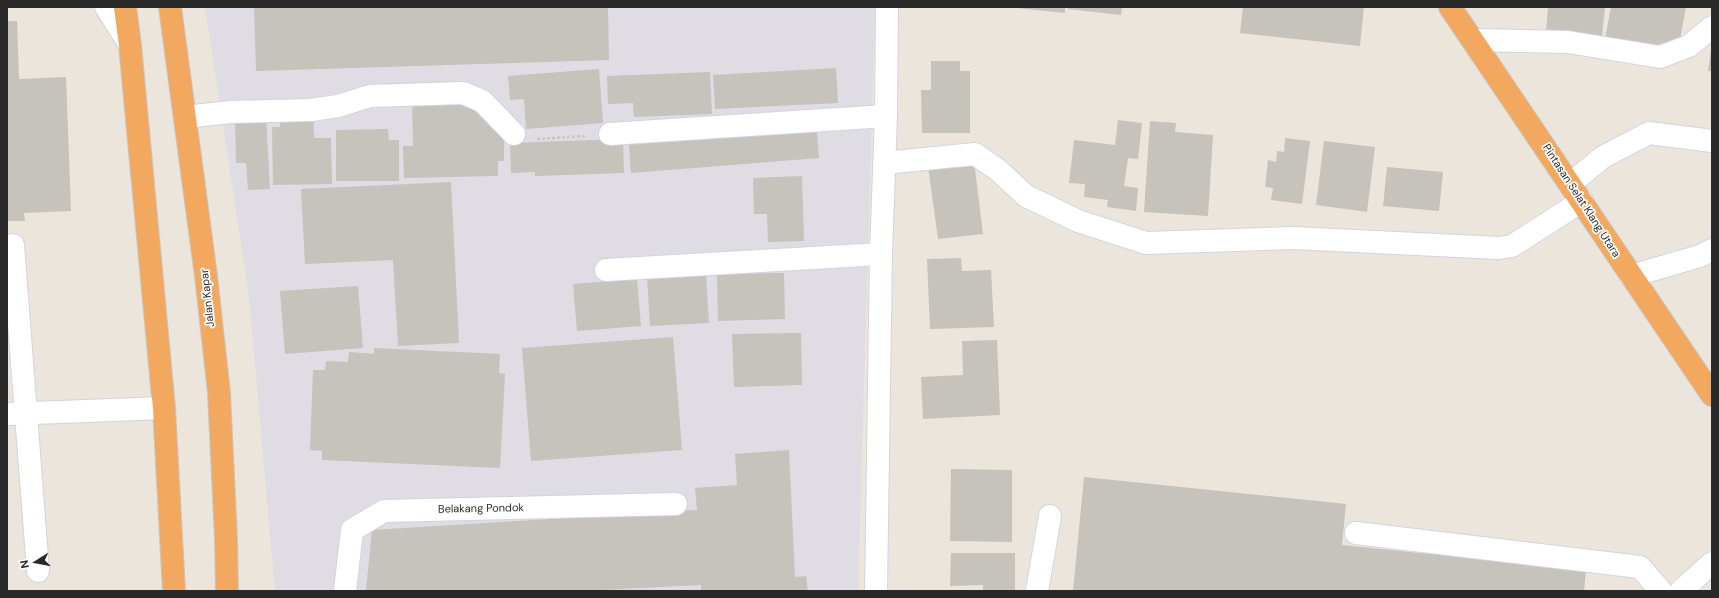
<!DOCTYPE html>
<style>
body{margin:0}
#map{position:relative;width:1719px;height:598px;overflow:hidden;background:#ebe5dc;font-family:"DM Sans",sans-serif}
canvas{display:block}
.frame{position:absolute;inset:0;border:8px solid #292929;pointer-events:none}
.north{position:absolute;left:16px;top:542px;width:40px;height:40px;-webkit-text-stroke:3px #fff;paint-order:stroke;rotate:259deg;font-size:11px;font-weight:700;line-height:16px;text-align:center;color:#292929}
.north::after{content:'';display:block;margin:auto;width:14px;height:18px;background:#292929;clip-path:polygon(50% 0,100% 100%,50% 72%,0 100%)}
</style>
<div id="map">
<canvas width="1719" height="598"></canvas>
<div class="frame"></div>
<div class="north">N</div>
</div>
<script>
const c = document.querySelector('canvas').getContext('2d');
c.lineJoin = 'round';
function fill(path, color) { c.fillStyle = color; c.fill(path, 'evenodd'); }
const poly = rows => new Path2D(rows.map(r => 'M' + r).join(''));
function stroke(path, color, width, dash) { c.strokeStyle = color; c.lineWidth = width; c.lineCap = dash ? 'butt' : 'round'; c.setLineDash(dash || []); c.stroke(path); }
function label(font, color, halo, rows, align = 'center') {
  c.font = font + ' "DM Sans",sans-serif'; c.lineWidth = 3.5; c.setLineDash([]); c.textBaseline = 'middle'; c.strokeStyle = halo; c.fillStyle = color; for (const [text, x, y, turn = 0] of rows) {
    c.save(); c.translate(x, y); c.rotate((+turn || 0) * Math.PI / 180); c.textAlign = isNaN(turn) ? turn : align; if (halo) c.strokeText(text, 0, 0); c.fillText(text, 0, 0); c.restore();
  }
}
fill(poly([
 [205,7,875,7,858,591,275,591,249,296]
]), '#dfdce3');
fill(poly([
 [254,7,608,7,609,60,256,71],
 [1017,7,1065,7,1065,13,1017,8],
 [1068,7,1122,7,1121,15,1068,9],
 [1243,7,1364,7,1360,46,1240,33],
 [1548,7,1605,7,1602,36,1546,31],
 [1611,7,1686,7,1678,50,1624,40,1622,47,1604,44],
 [7,21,17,21,19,79,66,77,71,211,24,213,25,221,7,221],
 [1711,50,1712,50,1712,71,1708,71],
 [931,61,960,61,960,71,970,71,970,133,922,133,921,90,931,90],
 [836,68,838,103,715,109,713,75],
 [599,69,603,123,526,129,524,99,510,100,508,76],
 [710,72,712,114,634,117,633,103,608,104,607,76],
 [484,98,504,116,504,161,498,161,498,176,404,178,403,146,413,146,412,100],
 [313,112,314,138,331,138,332,184,273,185,272,127,280,127,280,113],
 [266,117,270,189,248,190,246,163,236,163,235,118],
 [816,119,819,158,631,173,628,134],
 [1118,120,1142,123,1138,159,1128,158,1124,186,1138,188,1136,211,1107,207,1108,200,1084,197,1085,184,1069,183,1074,140,1115,145],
 [1150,121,1176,123,1175,132,1213,135,1208,216,1144,212],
 [388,129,389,140,399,140,399,181,336,181,336,130],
 [1285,138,1310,141,1302,204,1271,200,1273,188,1265,187,1268,160,1276,162,1277,151,1284,152],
 [623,139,624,173,535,176,535,172,511,173,510,143],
 [1324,141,1375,147,1367,212,1316,205],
 [974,161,983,234,938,239,928,166],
 [1387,167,1443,172,1439,211,1383,206],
 [802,176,804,241,768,242,767,214,754,214,753,178],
 [451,182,459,343,398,346,393,260,305,264,301,189],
 [961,258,962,271,991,270,994,327,930,329,927,259],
 [784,273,785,319,718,321,717,274],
 [706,274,709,323,650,326,647,277],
 [637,279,641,326,577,331,573,284],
 [358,286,363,348,285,354,280,291],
 [801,333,802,385,734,387,732,334],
 [673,337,682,450,531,461,522,348],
 [997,340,1000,415,923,419,921,377,963,375,962,341],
 [374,348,500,354,499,373,505,374,500,468,322,460,322,451,310,450,313,370,325,370,326,361,348,362,349,352,374,354],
 [789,450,795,577,806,576,808,591,701,591,701,585,582,591,366,591,372,530,697,510,695,488,737,485,735,454],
 [951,469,1012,470,1012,542,950,541],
 [1084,477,1346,504,1342,545,1586,570,1584,591,1073,591],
 [951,553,1015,553,1015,591,983,591,983,585,950,586]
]), '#c6c2bc');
const minor = poly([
 [106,7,130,45],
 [1474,40,1568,42,1660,57,1689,46,1712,27],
 [185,117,231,112,311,110,338,106,370,96,463,93,482,101,514,134],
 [610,134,886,116],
 [884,163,975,154,998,170,1026,196,1078,221,1146,243,1293,238,1499,248,1512,246,1582,201],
 [1570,184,1603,157,1649,133,1712,141],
 [13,245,38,571],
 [606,270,881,254],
 [1631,276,1700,256,1712,250],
 [7,414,164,408],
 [1356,533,1640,567,1661,591],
 [345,591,352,530,384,511,676,504],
 [876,591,881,254,886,116,887,7],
 [1037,591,1050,516],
 [1681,591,1712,563]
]);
const highway = poly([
 [125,7,130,45,164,408,174,591],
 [170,7,206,276,219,393,226,539,227,591],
 [1450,7,1712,395]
]);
stroke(minor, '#d2d4e1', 24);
stroke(highway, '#c7c7c7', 24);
stroke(poly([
 [537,139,586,136]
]), '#c7c7c7', 2.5, [3, 2]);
stroke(minor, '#fff', 22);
stroke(highway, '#f3a85f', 22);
label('11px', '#292929', '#fff', [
 ["Pintasan Selat Klang Utara",1581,201,57],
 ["Jalan Kapar",208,298,-96],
 ["Belakang Pondok",481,509,-1]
]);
</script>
